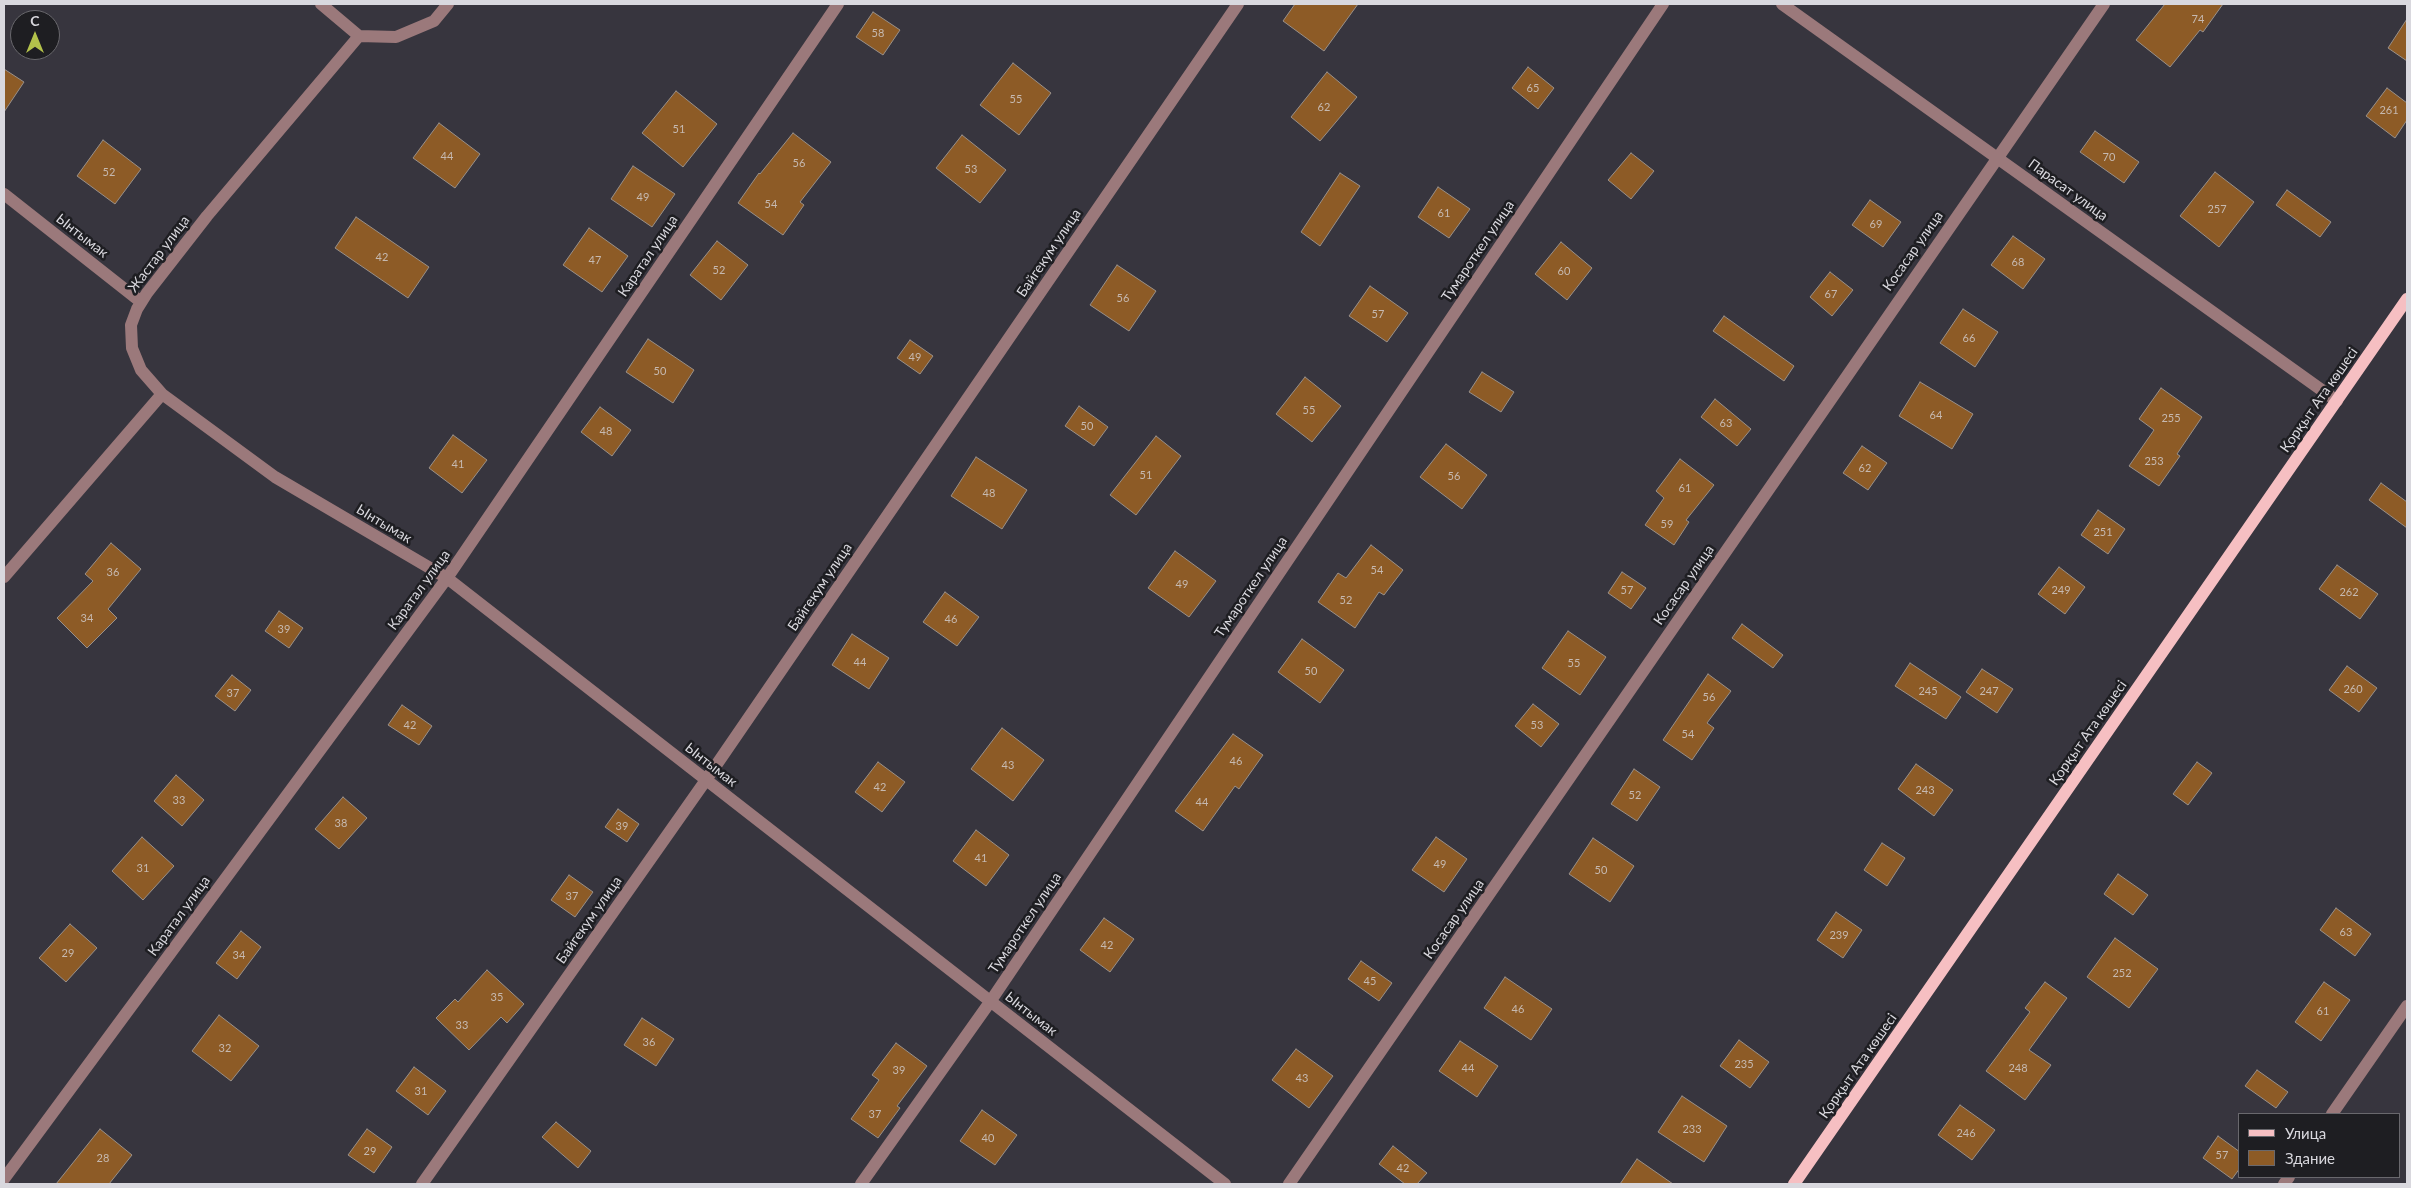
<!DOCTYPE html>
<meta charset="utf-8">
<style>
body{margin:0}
#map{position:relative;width:2411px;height:1188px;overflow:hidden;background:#37353e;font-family:Lato,sans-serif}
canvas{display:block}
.frame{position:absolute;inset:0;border:5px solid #d9d8de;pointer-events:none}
.legend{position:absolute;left:2238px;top:1113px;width:162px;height:65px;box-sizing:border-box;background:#1e1e22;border:1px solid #69686d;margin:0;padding:6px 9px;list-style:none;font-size:15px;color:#d9d8de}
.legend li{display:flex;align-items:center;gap:10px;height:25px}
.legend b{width:25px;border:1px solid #69686d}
.north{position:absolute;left:10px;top:10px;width:50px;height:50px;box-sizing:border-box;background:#1e1e22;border:1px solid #69686d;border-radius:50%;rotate:0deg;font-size:14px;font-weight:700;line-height:20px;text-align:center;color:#d9d8de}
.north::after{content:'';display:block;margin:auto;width:18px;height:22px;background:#b3c24b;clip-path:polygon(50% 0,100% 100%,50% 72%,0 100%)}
</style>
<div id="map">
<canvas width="2411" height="1188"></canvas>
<div class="frame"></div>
<ul class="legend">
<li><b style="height:6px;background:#f6bfc2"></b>Улица</li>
<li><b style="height:14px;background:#8d5b26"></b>Здание</li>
</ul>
<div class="north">С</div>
</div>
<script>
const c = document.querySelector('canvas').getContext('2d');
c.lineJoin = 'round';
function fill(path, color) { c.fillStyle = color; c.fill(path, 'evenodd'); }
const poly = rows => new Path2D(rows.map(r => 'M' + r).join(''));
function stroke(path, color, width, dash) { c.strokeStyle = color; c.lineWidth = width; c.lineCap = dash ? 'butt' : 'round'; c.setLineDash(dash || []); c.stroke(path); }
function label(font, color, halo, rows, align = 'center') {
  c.font = font + ' Lato,sans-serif'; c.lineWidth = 5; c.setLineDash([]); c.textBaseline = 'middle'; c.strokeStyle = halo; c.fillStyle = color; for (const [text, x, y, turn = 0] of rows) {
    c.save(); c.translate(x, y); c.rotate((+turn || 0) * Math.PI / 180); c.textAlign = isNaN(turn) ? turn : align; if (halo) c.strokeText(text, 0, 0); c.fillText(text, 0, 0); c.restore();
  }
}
const building = poly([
 [1295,4,1358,4,1324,51,1283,21,1295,4],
 [2165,4,2223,4,2203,32,2200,30,2170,67,2136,40,2165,4],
 [873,12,900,30,883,55,856,37,873,12],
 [2407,19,2407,61,2388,48,2407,19],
 [1013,63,1051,93,1019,135,980,105,1013,63],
 [1528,67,1554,88,1538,109,1512,88,1528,67],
 [4,69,24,82,4,112,4,69],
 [1327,72,1357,97,1320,141,1291,117,1327,72],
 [2387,88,2407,103,2407,120,2395,138,2366,116,2387,88],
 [676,91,717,124,683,167,642,133,676,91],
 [439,123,480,154,455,188,413,158,439,123],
 [2095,131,2139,162,2124,183,2080,152,2095,131],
 [793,133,831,162,800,202,804,205,783,235,738,203,759,173,760,174,793,133],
 [962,135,1006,170,980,203,936,168,962,135],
 [103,140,141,169,115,204,77,176,103,140],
 [1631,153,1654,171,1631,199,1608,180,1631,153],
 [633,166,675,194,652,227,611,199,633,166],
 [2215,172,2254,202,2219,247,2180,216,2215,172],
 [1340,173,1360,186,1320,246,1301,232,1340,173],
 [1438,187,1470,209,1449,238,1418,217,1438,187],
 [2287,190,2331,222,2320,237,2276,205,2287,190],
 [1870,200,1901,222,1883,247,1852,225,1870,200],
 [356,217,429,267,408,298,335,248,356,217],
 [589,228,628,256,602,292,563,265,589,228],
 [2013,236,2045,259,2023,289,1991,265,2013,236],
 [717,241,748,265,721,300,690,275,717,241],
 [1561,242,1592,268,1567,300,1535,274,1561,242],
 [1117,265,1156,291,1129,331,1090,305,1117,265],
 [1830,272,1853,290,1832,316,1810,297,1830,272],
 [1370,286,1408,313,1387,342,1349,316,1370,286],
 [1963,309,1998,332,1975,367,1940,343,1963,309],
 [1724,316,1794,366,1784,381,1713,331,1724,316],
 [648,339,694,370,673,403,626,372,648,339],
 [910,340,933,356,920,374,897,358,910,340],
 [1482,372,1514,392,1501,412,1469,392,1482,372],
 [1305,377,1341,406,1312,442,1276,414,1305,377],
 [1920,382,1973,414,1952,449,1899,416,1920,382],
 [2161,388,2202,417,2177,454,2180,456,2159,486,2129,466,2154,430,2139,419,2161,388],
 [1715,399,1751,429,1737,446,1701,417,1715,399],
 [1079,406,1108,427,1094,446,1065,426,1079,406],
 [600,407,631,430,612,456,581,432,600,407],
 [453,435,487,460,462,493,429,468,453,435],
 [1156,436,1181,456,1136,515,1110,495,1156,436],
 [1446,444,1487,475,1462,509,1420,477,1446,444],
 [1862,446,1887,463,1868,490,1843,473,1862,446],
 [976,457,1027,490,1002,529,951,496,976,457],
 [1680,459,1714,485,1686,520,1689,522,1674,545,1645,525,1664,498,1656,491,1680,459],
 [2381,483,2407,502,2407,528,2369,500,2381,483],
 [2098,510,2125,529,2108,554,2081,535,2098,510],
 [111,543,141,569,108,609,117,618,87,648,57,618,93,581,85,574,111,543],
 [1371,545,1403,570,1384,595,1379,592,1355,628,1318,602,1338,573,1346,578,1371,545],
 [1175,551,1216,581,1189,617,1148,588,1175,551],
 [2337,565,2378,594,2360,619,2319,589,2337,565],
 [2059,567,2085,587,2065,614,2038,594,2059,567],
 [1622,572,1646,588,1631,609,1608,593,1622,572],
 [945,592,979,617,957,646,923,622,945,592],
 [279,611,303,628,289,648,265,631,279,611],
 [1742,624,1783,655,1773,668,1732,638,1742,624],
 [1568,631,1606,657,1580,695,1542,668,1568,631],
 [852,634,889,658,869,689,832,665,852,634],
 [1302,639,1344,670,1320,703,1278,672,1302,639],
 [1910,663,1961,697,1946,719,1895,686,1910,663],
 [2347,666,2377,688,2359,712,2329,690,2347,666],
 [1982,669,2013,689,1997,713,1966,692,1982,669],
 [1708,674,1731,691,1707,723,1714,728,1692,760,1663,740,1708,674],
 [232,675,251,690,235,711,215,696,232,675],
 [1533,704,1559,724,1541,747,1515,726,1533,704],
 [402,705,432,726,419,745,388,725,402,705],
 [1002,728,1044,760,1013,801,971,769,1002,728],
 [1233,734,1263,755,1239,789,1235,786,1203,831,1175,811,1233,734],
 [878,762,905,782,882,812,855,792,878,762],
 [2197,762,2212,773,2188,805,2173,794,2197,762],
 [1916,764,1953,790,1934,816,1898,789,1916,764],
 [1634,769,1660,787,1637,821,1611,804,1634,769],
 [176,775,204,800,182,826,154,801,176,775],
 [343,797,367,818,339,849,315,829,343,797],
 [618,809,639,824,627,842,605,827,618,809],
 [976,830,1009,855,986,886,953,861,976,830],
 [142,837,174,866,143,900,112,871,142,837],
 [1436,837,1467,859,1444,892,1412,870,1436,837],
 [1593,838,1634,866,1610,902,1569,874,1593,838],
 [1882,843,1905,858,1887,886,1864,870,1882,843],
 [2118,874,2148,895,2133,915,2104,894,2118,874],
 [569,875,593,892,575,917,551,900,569,875],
 [2336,908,2371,934,2355,956,2320,930,2336,908],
 [1836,912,1862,930,1843,958,1817,940,1836,912],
 [1104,918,1134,939,1110,972,1080,950,1104,918],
 [70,924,97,948,66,982,39,958,70,924],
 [241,931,261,947,237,979,216,963,241,931],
 [2115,938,2158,969,2129,1008,2087,977,2115,938],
 [1361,961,1392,983,1379,1001,1348,979,1361,961],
 [487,970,524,1004,507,1023,501,1017,469,1050,436,1018,455,999,458,1002,487,970],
 [1505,977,1552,1009,1531,1040,1484,1008,1505,977],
 [2045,982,2067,998,2029,1050,2051,1065,2025,1100,1986,1071,2030,1012,2025,1008,2045,982],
 [2324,982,2350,1000,2321,1041,2295,1022,2324,982],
 [219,1015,259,1046,231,1081,192,1051,219,1015],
 [642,1018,674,1039,656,1066,624,1045,642,1018],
 [1739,1040,1769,1062,1750,1088,1720,1066,1739,1040],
 [1460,1041,1498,1066,1477,1097,1439,1071,1460,1041],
 [896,1043,927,1066,897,1106,900,1108,878,1138,851,1119,879,1080,872,1075,896,1043],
 [1296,1049,1333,1076,1309,1108,1272,1080,1296,1049],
 [414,1067,446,1091,428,1115,396,1091,414,1067],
 [2257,1070,2288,1092,2276,1108,2245,1086,2257,1070],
 [1682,1096,1727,1126,1704,1162,1658,1132,1682,1096],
 [1960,1105,1995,1130,1972,1160,1938,1135,1960,1105],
 [982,1110,1017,1135,995,1165,960,1141,982,1110],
 [556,1122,591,1151,578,1168,542,1137,556,1122],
 [100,1129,132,1155,109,1184,56,1184,100,1129],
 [367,1129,392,1147,374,1173,348,1155,367,1129],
 [2218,1136,2240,1152,2240,1168,2232,1179,2203,1158,2218,1136],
 [1393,1146,1427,1173,1417,1184,1405,1184,1379,1164,1393,1146],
 [1637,1159,1673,1184,1620,1184,1637,1159]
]);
fill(building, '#8d5b26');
stroke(building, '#999089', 1);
stroke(poly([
 [321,4,359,36],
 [1782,4,2337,401],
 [4,194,141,302],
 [162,394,275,477,447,578,1225,1184],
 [4,577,162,394,141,370,132,348,131,325,137,309,147,293,207,216,359,36,396,37,434,21,448,4],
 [2332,1114,2407,1006],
 [4,1179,447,578,838,4],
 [422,1184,706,780,1238,4],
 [861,1184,990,1002,1663,4],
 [1289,1184,2104,4],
 [2284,1184,2289,1177]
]), '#9b797b', 12);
stroke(poly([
 [1794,1184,2407,299]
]), '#f6bfc2', 12);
label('11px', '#c6b9b0', null, [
 ["74",2198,19],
 ["58",878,33],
 ["65",1533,88],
 ["55",1016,99],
 ["62",1324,107],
 ["261",2389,110],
 ["51",679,129],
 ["44",447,156],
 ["70",2109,157],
 ["56",799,163],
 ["53",971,169],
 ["52",109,172],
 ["49",643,197],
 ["54",771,204],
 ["257",2217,209],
 ["61",1444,213],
 ["69",1876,224],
 ["42",382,257],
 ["47",595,260],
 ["68",2018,262],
 ["52",719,270],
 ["60",1564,271],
 ["67",1831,294],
 ["56",1123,298],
 ["57",1378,314],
 ["66",1969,338],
 ["49",915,357],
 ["50",660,371],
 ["55",1309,410],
 ["64",1936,415],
 ["255",2171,418],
 ["63",1726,423],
 ["50",1087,426],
 ["48",606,431],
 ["253",2154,461],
 ["41",458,464],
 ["62",1865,468],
 ["51",1146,475],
 ["56",1454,476],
 ["61",1685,488],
 ["48",989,493],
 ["59",1667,524],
 ["251",2103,532],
 ["54",1377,570],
 ["36",113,572],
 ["49",1182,584],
 ["57",1627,590],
 ["249",2061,590],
 ["262",2349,592],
 ["52",1346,600],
 ["34",87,618],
 ["46",951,619],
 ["39",284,629],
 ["44",860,662],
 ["55",1574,663],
 ["50",1311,671],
 ["260",2353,689],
 ["245",1928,691],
 ["247",1989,691],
 ["37",233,693],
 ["56",1709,697],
 ["42",410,725],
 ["53",1537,725],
 ["54",1688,734],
 ["46",1236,761],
 ["43",1008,765],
 ["42",880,787],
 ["243",1925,790],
 ["52",1635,795],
 ["33",179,800],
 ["44",1202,802],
 ["38",341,823],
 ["39",622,826],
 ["41",981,858],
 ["49",1440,864],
 ["31",143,868],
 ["50",1601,870],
 ["37",572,896],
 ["63",2346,932],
 ["239",1839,935],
 ["42",1107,945],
 ["29",68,953],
 ["34",239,955],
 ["252",2122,973],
 ["45",1370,981],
 ["35",497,997],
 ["46",1518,1009],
 ["61",2323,1011],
 ["33",462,1025],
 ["36",649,1042],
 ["32",225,1048],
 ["235",1744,1064],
 ["44",1468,1068],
 ["248",2018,1068],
 ["39",899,1070],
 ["43",1302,1078],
 ["31",421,1091],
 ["37",875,1114],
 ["233",1692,1129],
 ["246",1966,1133],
 ["40",988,1138],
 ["29",370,1151],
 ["57",2222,1155],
 ["28",103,1158],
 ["42",1403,1168]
]);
label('14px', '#d9d8de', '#1e1e22', [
 ["Парасат улица",2068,190,36],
 ["Ынтымак",82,236,38],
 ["Тумароткел улица",1478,251,-56],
 ["Косасар улица",1913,251,-55],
 ["Байгекум улица",1049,253,-56],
 ["Жастар улица",159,254,-53],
 ["Каратал улица",648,256,-56],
 ["Қорқыт Ата көшесі",2319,400,-55],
 ["Ынтымак",384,524,31],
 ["Косасар улица",1684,585,-55],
 ["Байгекум улица",820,587,-56],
 ["Тумароткел улица",1251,587,-56],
 ["Каратал улица",419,590,-54],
 ["Қорқыт Ата көшесі",2088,733,-55],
 ["Ынтымак",711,765,38],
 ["Каратал улица",179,916,-54],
 ["Косасар улица",1454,919,-55],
 ["Байгекум улица",589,920,-55],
 ["Тумароткел улица",1025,923,-56],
 ["Ынтымак",1031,1014,38],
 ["Қорқыт Ата көшесі",1858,1066,-55]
]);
</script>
